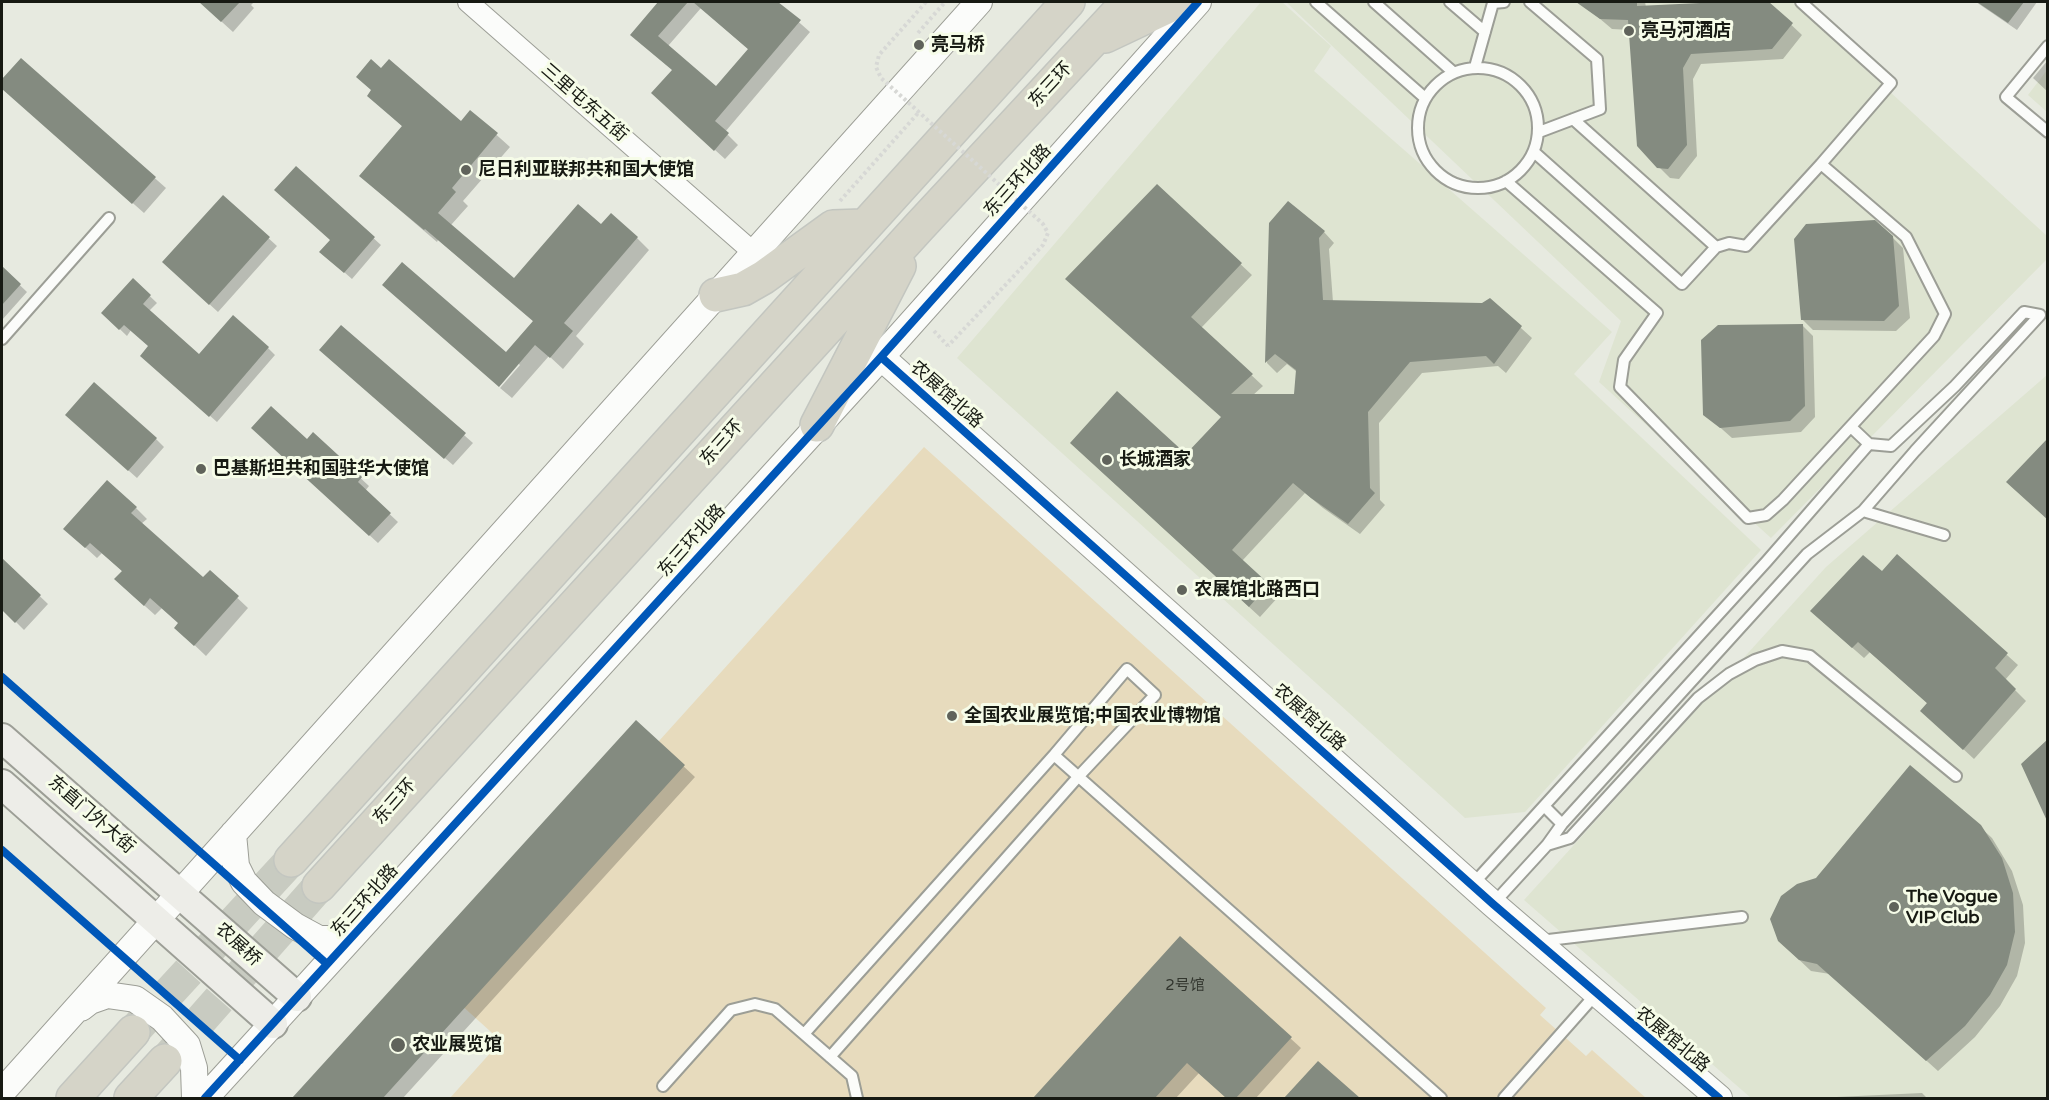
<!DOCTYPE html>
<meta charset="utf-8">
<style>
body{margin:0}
#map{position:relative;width:2049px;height:1100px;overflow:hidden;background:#e7eae0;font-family:"Varela Round",sans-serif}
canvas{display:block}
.frame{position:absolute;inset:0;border:3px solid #171a13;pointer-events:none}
</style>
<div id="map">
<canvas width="2049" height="1100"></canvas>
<div class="frame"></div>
</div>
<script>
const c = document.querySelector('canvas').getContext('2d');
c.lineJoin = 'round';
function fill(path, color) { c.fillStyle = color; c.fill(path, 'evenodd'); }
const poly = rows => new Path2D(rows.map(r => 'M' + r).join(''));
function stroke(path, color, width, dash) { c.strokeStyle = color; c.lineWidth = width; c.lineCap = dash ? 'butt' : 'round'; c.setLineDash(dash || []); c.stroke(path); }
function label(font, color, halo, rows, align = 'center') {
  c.font = font + ' "Varela Round","Noto Sans SC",sans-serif'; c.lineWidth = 6; c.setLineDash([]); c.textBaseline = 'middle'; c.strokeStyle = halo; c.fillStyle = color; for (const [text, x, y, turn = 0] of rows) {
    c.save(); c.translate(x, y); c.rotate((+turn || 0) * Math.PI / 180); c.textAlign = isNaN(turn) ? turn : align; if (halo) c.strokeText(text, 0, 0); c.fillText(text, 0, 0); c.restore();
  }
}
fill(poly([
 [1261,2,1282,2,1331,46,1314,71,1612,332,1574,374,1761,550,1525,812,1465,818,957,358],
 [1286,2,1792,2,2047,236,2047,259,1771,538,1599,382,1621,321],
 [2047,70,2047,112,2028,95],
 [2047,375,2047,1098,1751,1098,1524,900,1826,567]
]), '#dee4d1');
fill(poly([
 [924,447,1546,1008,1540,1015,1586,1056,1592,1050,1646,1098,450,1098,501,1041,439,985]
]), '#e7dbbd');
fill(poly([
 [200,2,254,2,251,5,254,8,233,32],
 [660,2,776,2,810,32,725,132,738,145,725,159,663,103,674,71,632,34],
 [701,8,749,50,716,88,668,46],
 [1586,2,1645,2,1646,7,1767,2,1802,35,1783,59,1701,64,1693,79,1697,156,1679,179,1670,178,1638,146,1631,30,1612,29,1586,7],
 [1976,2,2037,2,2017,30],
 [21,60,166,188,144,213,2,87,2,82],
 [2048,60,2048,92,2033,78],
 [369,96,462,123,471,112,510,147,463,201,468,206,451,225,514,280,602,226,637,238,649,250,576,336,584,344,563,369,549,356,512,398,500,388,520,365,506,354,534,322,438,240,437,242,374,188,403,127],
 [296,168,381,245,352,279,328,258,331,240],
 [1157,186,1252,275,1201,328,1263,386,1252,396,1295,395,1297,372,1287,364,1277,373,1267,363,1271,223,1324,232,1334,243,1329,249,1333,302,1482,304,1490,300,1532,338,1506,373,1498,366,1422,373,1379,423,1380,500,1385,505,1360,534,1323,508,1305,493,1242,561,1279,596,1260,617,1083,454,1186,456,1222,417,1078,289],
 [223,197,277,246,218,312,172,270],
 [1892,237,1903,248,1910,318,1896,331,1813,330,1802,319],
 [2,268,27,292,2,320],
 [133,280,157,303,149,311,199,356,268,348,275,355,217,422,149,362,150,347,131,330,127,336,103,313],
 [1802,325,1813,336,1815,417,1801,432,1732,438,1705,414],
 [341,327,473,443,453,465,329,358],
 [75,423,156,439,164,447,137,478],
 [313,434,369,486,365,491,398,522,378,543,261,436,307,441],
 [136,508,147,519,141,524,203,580,210,572,248,608,206,656,187,638,180,624,162,608,155,615,127,590,123,572,102,553,97,558,76,539],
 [1897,556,2018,665,2005,680,2026,701,1974,759,1933,721,1928,704,1870,652,1864,658,1823,622,1882,573],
 [2,560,48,604,24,630,2,608],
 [636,722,695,777,403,1098,294,1098],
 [1980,827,1992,838,2012,871,2023,905,2025,943,2017,976,2000,1006,1975,1037,1938,1071,1830,974,1811,971,1791,952],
 [1180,938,1301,1048,1256,1098,1227,1098,1199,1073,1176,1098,1035,1098],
 [1318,1063,1358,1098,1286,1098],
 [1922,1093,1927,1098,1815,1098]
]), '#0003');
fill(poly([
 [199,2,240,2,221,22],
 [658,2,688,2,658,36,716,86,748,49,693,2,778,2,801,20,715,121,729,133,714,151,651,93,672,70,630,35],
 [1576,2,1637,2,1637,6,1721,2,1769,2,1793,23,1772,49,1691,54,1683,68,1687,145,1668,169,1657,168,1637,146,1628,20,1600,19],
 [1977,2,2024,2,2008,23],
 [21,58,156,177,132,204,2,89,2,79],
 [371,59,381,68,389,59,461,121,470,110,498,133,452,188,456,192,438,213,514,278,578,204,601,224,611,213,638,237,564,323,573,331,550,358,535,345,499,387,382,285,402,262,506,352,533,321,425,229,424,230,359,176,402,126,367,96,371,90,356,77],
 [296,166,375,237,344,273,319,252,330,240,274,190],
 [1157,184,1242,263,1191,317,1253,374,1231,394,1294,394,1296,370,1275,354,1265,363,1269,223,1288,201,1325,231,1319,238,1323,300,1482,303,1490,298,1522,326,1494,364,1486,356,1410,362,1368,412,1370,488,1375,493,1348,524,1311,498,1293,483,1232,550,1269,584,1249,607,1070,443,1117,391,1186,454,1221,417,1065,279],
 [223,195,270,237,209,305,162,262],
 [1875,220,1893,236,1899,306,1884,321,1801,320,1794,239,1806,224],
 [2,266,21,284,2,305],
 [133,278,151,295,143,304,199,354,233,315,269,347,209,417,140,356,148,346,124,325,119,330,101,313],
 [1803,324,1805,406,1790,421,1720,428,1703,415,1701,340,1718,325],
 [341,325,466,433,444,459,319,350],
 [94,382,157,438,128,471,65,415],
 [271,406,307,439,313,432,362,477,358,482,391,513,369,536,251,428],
 [2048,438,2048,520,2006,482],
 [107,480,137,507,131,513,203,577,210,570,239,596,194,646,174,628,178,623,150,598,144,606,114,579,122,571,90,543,85,548,63,529],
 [1897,554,2008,653,1995,668,2016,689,1963,750,1920,711,1927,703,1858,642,1852,648,1810,611,1863,555,1882,571],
 [2,558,41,595,15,623,2,610],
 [636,720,685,765,383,1098,292,1098],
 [2048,739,2048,823,2021,764],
 [1910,765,1981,825,2002,858,2013,893,2015,932,2007,965,1990,995,1965,1026,1926,1061,1817,964,1799,960,1778,941,1770,919,1781,896,1797,884,1816,878],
 [1180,936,1292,1037,1236,1098,1226,1098,1187,1063,1155,1098,1033,1098],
 [1318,1061,1360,1098,1284,1098]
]), '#848b80');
stroke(poly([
 [133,1032,291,860],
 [165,1061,319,886]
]), '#c8cbc1', 33, [33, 16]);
const service = poly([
 [1316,2,1425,98],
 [1374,2,1453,72],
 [1450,2,1485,32],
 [1530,2,1597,59,1600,109,1539,132],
 [2048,46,2006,97,2048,132],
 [1475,67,1493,3,1504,2],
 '1418 128a60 60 0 1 1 120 0a60 60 0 1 1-120 0Z',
 [1573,119,1716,247],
 [1534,152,1682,284,1716,247,1729,243,1746,246,1821,164,1891,83,1801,2],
 [1506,181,1657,313,1624,360,1620,387,1748,518,1766,515,1783,500,1934,336,1945,314,1906,237,1821,164],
 [2,339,109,218],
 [1851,427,1869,444],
 [1863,511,1944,535],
 [1054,755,1441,1098],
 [1545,807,1562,824],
 [1547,845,1570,838,1698,698,1729,674,1755,660,1782,651,1810,656,1956,776],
 [1473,884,1767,561,1869,444,1891,446,1955,386,2024,312,2040,315],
 [1493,904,1547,845,1562,824,1807,554,1863,511,1915,451,2040,315],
 [1540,941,1742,917],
 [804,1034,1054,755,1127,669,1155,695,1078,777,830,1057],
 [663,1086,731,1010,755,1004,775,1009,852,1076,857,1098],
 [1504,1098,1596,994]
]);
const minor = poly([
 [468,2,754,253]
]);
const tertiary = poly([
 [881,357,1493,904,1719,1098],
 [233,834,236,866,244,882,264,903,295,926,319,939,350,939],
 [81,1008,90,1001,107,995,135,999,162,1018,187,1045,194,1068,195,1098],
 [2,1092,979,2],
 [205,1098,881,357,1198,2]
]);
const secondary = poly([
 [2,738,297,997],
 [2,784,273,1024]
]);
const trunk = poly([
 [1105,36,1177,2],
 [716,295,743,289,764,277,833,227,863,226],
 [817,425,899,266],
 [291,860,1068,2],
 [319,886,919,227,1128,2],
 [73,1098,133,1032],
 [131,1098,165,1061]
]);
stroke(service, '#9c9e96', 14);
stroke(minor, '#9c9e96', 22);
stroke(tertiary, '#9c9e96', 28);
stroke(secondary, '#9c9e96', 32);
stroke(trunk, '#c3c6c0', 36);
stroke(poly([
 [918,33,945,2],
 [840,201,919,112],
 [934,331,948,346]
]), '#d7d8d5', 4, [3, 3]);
stroke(service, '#fbfcfa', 10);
stroke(minor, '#fbfcfa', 20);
stroke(tertiary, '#fbfcfa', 26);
stroke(secondary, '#edede8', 28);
stroke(trunk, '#d5d4c8', 33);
stroke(poly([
 [926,2,879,55,876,67,881,78,1043,224,1048,233,1043,245,948,346]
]), '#d7d8d5', 4, [3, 3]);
stroke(poly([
 [881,357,1493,904,1719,1098],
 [2,677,327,964],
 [2,850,240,1060],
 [205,1098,881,357,1198,2]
]), '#0057b8', 8);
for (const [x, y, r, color] of [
 [1629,31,6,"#60635b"],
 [919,45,6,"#60635b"],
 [466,170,6,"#60635b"],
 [1107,460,6,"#60635b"],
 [201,469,6,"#60635b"],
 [1182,590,6,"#60635b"],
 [952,716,6,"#60635b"],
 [1894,907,6,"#60635b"],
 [398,1045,8,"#60635b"]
]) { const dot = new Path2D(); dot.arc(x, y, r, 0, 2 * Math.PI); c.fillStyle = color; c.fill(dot); stroke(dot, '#f6fce8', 2); }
label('15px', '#32362e', null, [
 ["2号馆",1185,986]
]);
label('bold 18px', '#171a13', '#f6fce8', [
 ["亮马河酒店",1641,31],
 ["亮马桥",931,45],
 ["尼日利亚联邦共和国大使馆",478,170],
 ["长城酒家",1119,460],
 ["巴基斯坦共和国驻华大使馆",213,469],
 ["农展馆北路西口",1194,590],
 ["全国农业展览馆;中国农业博物馆",964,716],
 ["The Vogue",1906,897],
 ["VIP Club",1906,918],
 ["农业展览馆",412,1045]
], 'left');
label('18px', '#171a13', '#f6fce8', [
 ["东三环",1051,85,-47],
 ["三里屯东五街",584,103,41],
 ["东三环北路",1018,181,-48],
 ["农展馆北路",946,395,42],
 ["东三环",722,443,-48],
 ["东三环北路",692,541,-48],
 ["农展馆北路",1309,718,42],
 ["东三环",395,802,-48],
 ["东直门外大街",91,815,41],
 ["东三环北路",365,901,-48],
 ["农展桥",238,945,42],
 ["农展馆北路",1672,1040,40]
]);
</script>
